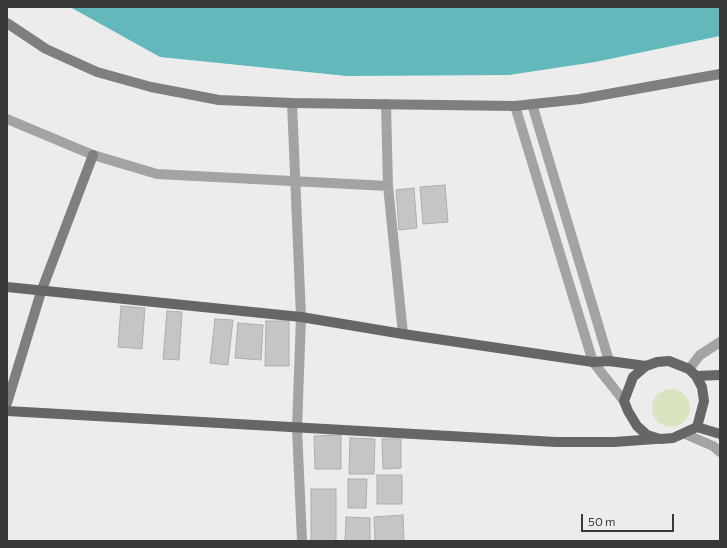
<!DOCTYPE html>
<style>
body{margin:0}
#map{position:relative;width:727px;height:548px;overflow:hidden;background:#ececed;font-family:Commissioner,sans-serif}
canvas{display:block}
.frame{position:absolute;inset:0;border:8px solid #383939;pointer-events:none}
.scale{position:absolute;left:581px;top:514px;width:93px;height:18px;box-sizing:border-box;border:2px solid #383939;border-top:0;padding-left:5px;font-size:12px;line-height:14px;white-space:nowrap;color:#383939;-webkit-text-stroke:3px #ececed;paint-order:stroke}
</style>
<div id="map">
<canvas width="727" height="548"></canvas>
<div class="frame"></div>
<div class="scale">50 m</div>
</div>
<script>
const c = document.querySelector('canvas').getContext('2d');
c.lineJoin = 'round';
function fill(path, color) { c.fillStyle = color; c.fill(path, 'evenodd'); }
const poly = rows => new Path2D(rows.map(r => 'M' + r).join(''));
function stroke(path, color, width, dash) { c.strokeStyle = color; c.lineWidth = width; c.lineCap = dash ? 'butt' : 'round'; c.setLineDash(dash || []); c.stroke(path); }
fill(poly([
 '652 408a19 19 0 1 1 38 0a19 19 0 1 1-38 0Z'
]), '#d8e5c0');
fill(poly([
 [70,7,720,7,720,36,595,62,509,75,347,76,160,57]
]), '#63b8bb');
const building = poly([
 [445,185,448,222,423,224,420,187,445,185],
 [414,188,417,228,399,230,396,190,414,188],
 [121,306,145,308,142,349,118,347,121,306],
 [167,311,182,312,179,360,163,359,167,311],
 [215,319,233,320,228,365,210,363,215,319],
 [266,321,289,321,289,366,265,366,266,321],
 [238,323,263,325,261,360,235,358,238,323],
 [341,435,341,469,315,469,314,436,341,435],
 [350,438,375,439,374,474,349,474,350,438],
 [382,439,401,439,401,468,383,469,382,439],
 [377,475,402,475,402,504,377,504,377,475],
 [348,479,367,479,366,508,348,508,348,479],
 [311,489,336,489,336,541,311,541,311,489],
 [403,515,404,541,375,541,374,517,403,515],
 [346,517,370,518,370,541,345,541,346,517]
]);
fill(building, '#c4c5c6');
stroke(building, '#adaeaf', 1);
stroke(poly([
 [292,103,301,317,297,428,302,541],
 [532,104,609,361],
 [515,106,593,362,624,401],
 [7,119,93,155,157,174,388,186,386,104],
 [388,186,403,334],
 [689,369,700,355,720,342],
 [685,434,713,446,720,452]
]), '#a3a3a2', 10);
stroke(poly([
 [7,23,46,49,97,72,151,87,219,100,292,103,515,106,580,99,720,74],
 [7,403,41,292,93,155]
]), '#7f7f7f', 10);
stroke(poly([
 [7,287,301,317,403,334,593,362,609,361,646,366,657,362,669,361,689,369,696,376,702,387,704,401,697,427,673,438,660,439,647,435,637,426,628,411,624,401,633,377,646,366],
 [696,376,720,375],
 [7,411,556,442,614,442,656,439],
 [697,427,720,434]
]), '#666665', 10);
</script>
